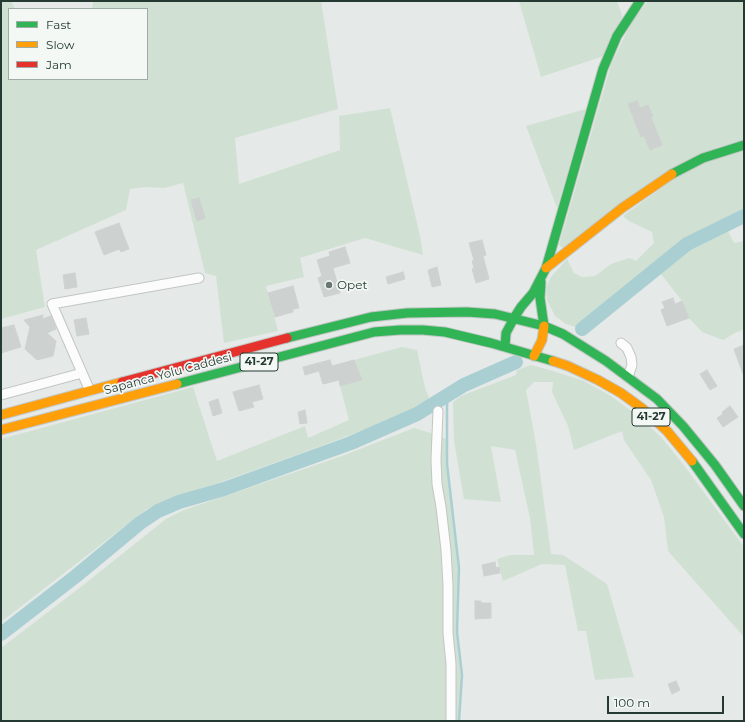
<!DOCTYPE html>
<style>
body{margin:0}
#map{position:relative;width:745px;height:722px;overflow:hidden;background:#e5e9e7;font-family:Montserrat,sans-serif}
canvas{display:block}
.frame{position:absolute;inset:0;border:2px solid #243a33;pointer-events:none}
.legend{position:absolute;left:8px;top:8px;width:140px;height:72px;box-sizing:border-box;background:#f3f8f5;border:1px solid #a0aca7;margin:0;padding:5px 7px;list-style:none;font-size:12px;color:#243a33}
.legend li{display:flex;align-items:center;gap:8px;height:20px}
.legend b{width:20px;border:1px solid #a0aca7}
.scale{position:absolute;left:607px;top:696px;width:117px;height:18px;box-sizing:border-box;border:2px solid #243a33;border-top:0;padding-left:5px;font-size:12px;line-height:14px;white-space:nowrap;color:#243a33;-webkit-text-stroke:3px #f3f8f5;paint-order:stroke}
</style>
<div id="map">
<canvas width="745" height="722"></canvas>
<div class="frame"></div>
<ul class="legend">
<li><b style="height:5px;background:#30b455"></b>Fast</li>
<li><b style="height:5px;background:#ff9f0a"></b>Slow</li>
<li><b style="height:5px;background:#e5322d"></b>Jam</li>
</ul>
<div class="scale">100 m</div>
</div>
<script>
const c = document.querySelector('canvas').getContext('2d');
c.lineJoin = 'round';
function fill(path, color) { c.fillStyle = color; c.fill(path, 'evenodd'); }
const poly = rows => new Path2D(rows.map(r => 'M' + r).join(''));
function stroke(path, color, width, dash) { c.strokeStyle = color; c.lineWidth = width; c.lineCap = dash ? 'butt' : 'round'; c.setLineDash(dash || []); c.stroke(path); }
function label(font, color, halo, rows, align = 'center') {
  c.font = font + ' Montserrat,sans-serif'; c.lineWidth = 3.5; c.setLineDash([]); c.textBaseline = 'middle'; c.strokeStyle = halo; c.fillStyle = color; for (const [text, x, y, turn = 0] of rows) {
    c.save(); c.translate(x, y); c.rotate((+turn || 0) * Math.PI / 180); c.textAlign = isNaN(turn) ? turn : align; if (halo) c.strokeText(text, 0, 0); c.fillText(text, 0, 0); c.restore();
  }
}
fill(poly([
 [1,1,11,1,15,9,9,9,9,79,147,79,147,9,92,9,93,1,321,1,338,109,235,138,239,184,340,150,339,116,390,108,420,236,423,255,365,238,300,258,304,277,266,286,278,331,224,343,216,276,205,273,183,183,164,188,145,187,130,189,126,210,36,250,45,307,1,319],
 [519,1,617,1,623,18,604,56,541,77],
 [648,1,744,1,744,140,718,147,563,248,561,247,559,245,566,221,611,65,631,23],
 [586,109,557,208,526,126],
 [744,150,744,216,725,225,734,243,744,241,744,329,735,333,723,340,702,332,689,318,682,301,657,269,582,329,566,324,555,316,547,300,546,288,551,277,567,259,574,273,582,277,595,276,611,264,629,258,636,261,654,243,652,232,629,221,623,216,690,167],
 [402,347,417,350,425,388,430,400,382,423,321,446,224,481,179,496,147,509,1,622,1,439,193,387,217,461,305,426,308,438,349,420,340,386,361,380,354,360],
 [531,365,553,371,584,381,611,396,638,416,662,438,686,468,744,547,744,637,668,551,664,517,651,480,624,440,622,431,574,450,568,426,552,392,553,382,534,382,526,390,536,444,551,554,563,555,607,584,634,677,595,680,586,631,578,631,565,565,542,564,503,581,497,559,510,555,534,555,530,518,515,450,491,446,501,502,464,499,454,441,453,402,461,396,516,375,517,370],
 [414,428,431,433,446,439,449,483,454,518,459,568,457,632,462,675,459,721,1,721,1,648,82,586,166,519,184,510,342,456]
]), '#d0e1d4');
stroke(poly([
 [447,395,447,464,459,568,457,632,462,675,459,721]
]), '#aacfd3', 2.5);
stroke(poly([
 [582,329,687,244,744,216],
 [1,634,76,576,140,523,158,511,179,502,224,489,351,443,417,414,464,385,516,362]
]), '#aacfd3', 14);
const building = poly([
 [637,101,640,108,648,105,653,116,651,117,662,145,650,150,644,136,641,137,628,104,637,101],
 [199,198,205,218,197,221,191,200,199,198],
 [119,223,129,249,121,252,119,249,104,255,95,232,119,223],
 [482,240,486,255,483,256,489,279,476,283,472,269,474,268,472,261,474,260,469,243,482,240],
 [345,247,350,263,333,268,340,293,324,297,318,278,322,276,317,260,330,256,329,252,345,247],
 [437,267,441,285,432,287,428,270,437,267],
 [403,272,405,279,388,284,386,277,403,272],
 [75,273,77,287,65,289,63,275,75,273],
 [293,286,299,308,293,309,293,312,275,317,268,293,293,286],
 [673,298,675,304,682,301,689,318,667,326,661,310,665,308,662,302,673,298],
 [43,315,42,319,51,316,56,329,47,333,56,341,53,356,37,360,25,349,30,327,24,320,43,315],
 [86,318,89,334,77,336,74,320,86,318],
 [14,325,21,347,1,353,1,328,14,325],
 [744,345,744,374,743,374,734,349,744,345],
 [330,360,332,366,354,360,362,380,340,386,339,380,323,384,319,371,305,375,303,367,330,360],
 [707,370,717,386,710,390,700,374,707,370],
 [259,385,263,399,252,402,254,407,239,411,233,392,259,385],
 [218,399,222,413,213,416,209,402,218,399],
 [730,406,738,417,723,427,717,418,723,414,722,412,730,406],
 [305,410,307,423,300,424,298,412,305,410],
 [495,562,496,568,499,567,500,573,484,576,482,565,495,562],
 [475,601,481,601,481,603,491,603,491,618,475,619,475,601],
 [676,681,680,690,672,694,668,684,676,681]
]);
fill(building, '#cdd2d0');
stroke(building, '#ced2d0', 1);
const street = poly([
 [621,343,627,348,631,357,632,365,628,377],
 [90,391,52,304,199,278],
 [1,395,82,373],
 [438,411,436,459,437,484,441,507,446,550,448,585,448,633,451,664,451,721]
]);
const fast = poly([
 [672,174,703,158,744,145],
 [541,282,540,298,544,326],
 [514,318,521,307,533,293,546,268,603,69,617,36,640,1],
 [287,338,371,317,407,313,467,312,495,314,544,326,563,334,606,361,657,399,683,426,715,465,744,506],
 [505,347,506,333,514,318],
 [177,384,374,332,400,330,423,330,445,332,491,343,553,361],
 [692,461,744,534]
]);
const slow = poly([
 [546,268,622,208,672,174],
 [534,356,542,340,544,326],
 [553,361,568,366,598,380,621,393,643,409,667,431,692,461],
 [1,415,122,382],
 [1,430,177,384]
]);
const jam = poly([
 [122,382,287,338]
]);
stroke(street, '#c2c6c4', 11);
stroke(fast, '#c0c6c4', 11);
stroke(slow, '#c0c6c4', 11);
stroke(jam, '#c0c6c4', 11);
stroke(street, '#fbfcfb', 9);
stroke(fast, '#30b455', 9);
stroke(slow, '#ff9f0a', 9);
stroke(jam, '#e5322d', 9);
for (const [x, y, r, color] of [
 [329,285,4,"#687772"]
]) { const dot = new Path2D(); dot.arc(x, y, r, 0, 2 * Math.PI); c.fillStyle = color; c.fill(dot); stroke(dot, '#f3f8f5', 1.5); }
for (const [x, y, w] of [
 [259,362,38],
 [651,417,38]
]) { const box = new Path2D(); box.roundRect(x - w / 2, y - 9, w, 18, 3); c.fillStyle = '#f3f8f5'; c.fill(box); stroke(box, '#243a33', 1); }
label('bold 11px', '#243a33', null, [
 ["41-27",259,362],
 ["41-27",651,417]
]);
label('12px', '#243a33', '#f3f8f5', [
 ["Opet",337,285]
], 'left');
label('12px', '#243a33', '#f3f8f5', [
 ["Sapanca Yolu Caddesi",168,374,-15]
]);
</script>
